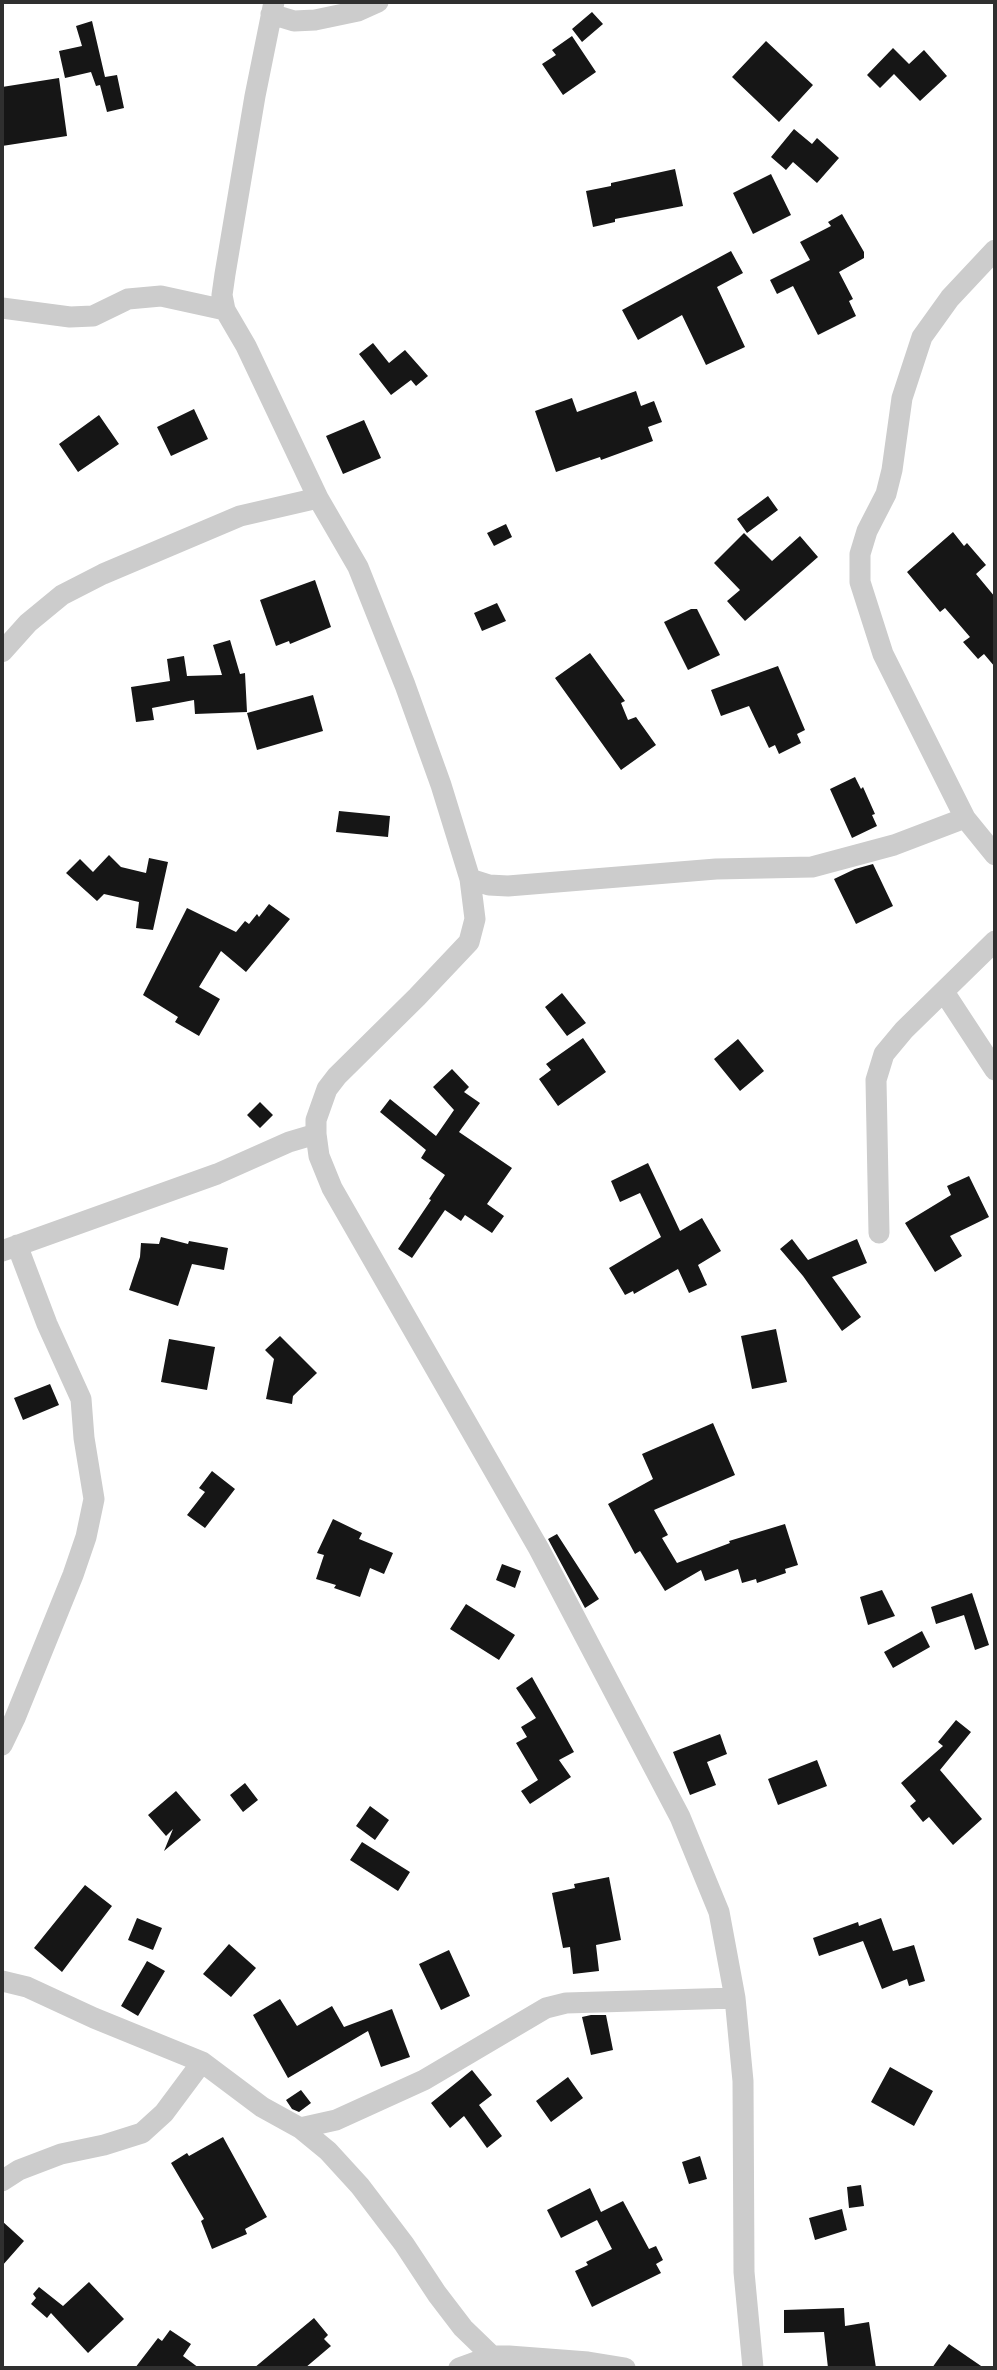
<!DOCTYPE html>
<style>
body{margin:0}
#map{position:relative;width:997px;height:2370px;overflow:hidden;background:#fff;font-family:"Asap Condensed",sans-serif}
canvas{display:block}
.frame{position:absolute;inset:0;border:4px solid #2f2f2f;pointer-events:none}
</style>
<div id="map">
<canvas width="997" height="2370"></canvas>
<div class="frame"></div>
</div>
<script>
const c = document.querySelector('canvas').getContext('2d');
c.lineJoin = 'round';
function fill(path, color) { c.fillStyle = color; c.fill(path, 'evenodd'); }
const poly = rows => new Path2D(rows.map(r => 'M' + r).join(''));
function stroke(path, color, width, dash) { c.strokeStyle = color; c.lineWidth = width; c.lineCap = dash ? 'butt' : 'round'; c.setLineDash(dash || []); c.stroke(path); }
fill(poly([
 [592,12,603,24,582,42,572,29],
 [92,21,105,77,117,75,124,108,107,112,100,85,96,86,91,72,65,78,59,51,82,46,76,26],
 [572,36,596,72,563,95,542,64,556,55,552,50],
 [766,41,813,85,779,122,732,77],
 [893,48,909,64,924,50,947,76,920,101,894,74,880,88,867,75],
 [59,78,67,136,2,146,2,87],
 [794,129,812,144,817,138,839,158,817,183,793,162,786,170,771,157],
 [675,169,683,206,615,219,615,222,593,227,586,191,611,186,611,183],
 [771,174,791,215,753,234,733,193],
 [842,214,864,252,864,258,839,272,853,299,849,301,856,316,818,335,793,286,777,294,770,280,810,260,800,242,831,226,828,222],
 [731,251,743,273,717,287,745,347,706,365,682,315,638,340,622,310],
 [373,343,389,363,405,350,428,376,416,386,411,380,391,395,359,354],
 [636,391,641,406,654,401,662,422,648,427,653,441,601,460,600,457,556,472,535,411,572,398,577,412],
 [194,409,208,439,171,456,157,427],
 [99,415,119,444,78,472,59,444],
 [364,420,381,458,343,474,326,436],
 [768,496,778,510,747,533,737,519],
 [506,524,512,537,494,546,487,533],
 [953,532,964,546,967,543,986,565,976,574,995,597,995,667,984,654,978,659,963,642,970,637,945,608,940,612,907,572],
 [744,533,772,561,800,536,818,557,745,621,727,601,740,590,714,563],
 [315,580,331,627,290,644,289,641,276,646,260,600],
 [497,603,506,621,482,631,474,613],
 [691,609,697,609,720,655,688,670,664,622],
 [230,640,240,674,245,673,247,712,195,714,194,700,152,708,154,720,136,722,131,687,170,681,167,659,184,656,187,676,222,675,213,645],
 [590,653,625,701,621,703,628,720,636,717,656,745,621,770,555,678],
 [778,666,805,730,797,734,801,743,779,754,775,745,769,748,749,706,721,716,711,690],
 [313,695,323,731,257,750,247,713],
 [855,777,861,789,863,787,875,814,872,815,877,826,852,838,830,789],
 [339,811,390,816,388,837,336,832],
 [109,855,121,867,146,873,149,858,168,862,153,930,136,928,139,902,104,894,97,901,66,873,80,859,93,872],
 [873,864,893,906,856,924,834,879,855,869],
 [269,904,290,919,246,972,221,951,199,987,220,999,199,1036,175,1022,178,1017,143,995,187,908,236,932,245,921,249,924,257,914,259,917],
 [562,993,586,1023,567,1036,545,1007],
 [583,1038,606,1072,558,1106,539,1079,551,1070,546,1064],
 [738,1039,764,1071,740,1091,714,1059],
 [452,1069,469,1087,464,1092,480,1103,459,1132,512,1168,487,1204,504,1216,492,1233,465,1215,461,1221,445,1210,412,1258,398,1249,431,1200,429,1199,445,1175,421,1158,426,1150,380,1112,390,1099,436,1136,454,1110,433,1087],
 [260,1102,273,1115,260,1128,247,1115],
 [648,1163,680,1231,702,1218,721,1251,698,1265,707,1285,689,1293,678,1269,634,1294,633,1291,625,1295,609,1268,661,1237,640,1193,620,1202,611,1181],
 [969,1176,989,1217,950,1236,962,1256,935,1272,905,1223,951,1195,947,1186],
 [161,1237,188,1244,189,1241,228,1248,224,1270,192,1264,178,1306,129,1290,140,1257,141,1243,159,1244],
 [792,1239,808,1260,857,1239,867,1263,832,1277,861,1317,842,1331,803,1276,780,1249],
 [776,1329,787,1382,752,1389,741,1336],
 [280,1336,317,1373,293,1396,292,1404,266,1399,274,1359,265,1350],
 [169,1339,215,1347,207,1390,161,1382],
 [50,1384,59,1405,23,1420,14,1398],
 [713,1423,735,1475,654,1510,668,1535,662,1538,677,1563,730,1543,729,1541,785,1524,798,1565,785,1569,786,1573,757,1583,756,1579,742,1583,738,1569,705,1581,701,1570,665,1591,640,1551,635,1554,608,1504,653,1479,642,1454],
 [212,1471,235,1489,205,1528,187,1515,205,1492,199,1488],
 [333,1519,362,1533,359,1539,393,1553,384,1574,370,1568,360,1597,334,1588,336,1585,316,1579,324,1555,317,1553],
 [557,1534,599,1599,585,1608,548,1539],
 [502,1564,521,1571,515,1588,496,1580],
 [882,1590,895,1616,868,1625,860,1597],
 [972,1593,989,1645,975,1650,964,1615,936,1624,931,1607],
 [466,1604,515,1635,499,1660,450,1629],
 [922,1631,930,1647,893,1668,884,1652],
 [532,1677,574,1752,559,1760,571,1777,530,1804,521,1791,538,1780,516,1743,527,1737,521,1727,536,1718,516,1688],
 [956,1720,971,1732,940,1770,982,1819,953,1845,929,1817,923,1822,910,1806,916,1801,901,1783,943,1746,938,1742],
 [720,1734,727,1754,707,1762,716,1785,690,1795,673,1752],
 [817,1760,827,1786,778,1805,768,1779],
 [245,1783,258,1800,243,1812,230,1795],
 [176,1791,201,1820,164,1851,173,1829,166,1836,148,1815],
 [370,1806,389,1820,375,1840,356,1826],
 [362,1842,410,1872,398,1891,350,1860],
 [609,1877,621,1940,596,1945,599,1971,573,1974,570,1947,563,1948,552,1893,575,1888,574,1884],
 [85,1885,112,1906,62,1972,34,1948],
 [137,1918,162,1928,153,1950,128,1940],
 [881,1918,893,1951,914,1945,925,1981,909,1986,907,1979,882,1989,863,1941,819,1956,813,1938,858,1922,859,1926],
 [229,1944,256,1968,231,1997,203,1974],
 [449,1950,470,1996,441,2010,419,1964],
 [147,1961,165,1971,138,2016,121,2006],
 [280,1999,297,2026,332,2006,344,2027,392,2009,410,2057,381,2067,368,2031,288,2078,253,2015],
 [591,2015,606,2015,613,2050,591,2055,582,2017],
 [890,2067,933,2091,914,2126,871,2102],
 [472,2070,492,2095,479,2105,502,2136,487,2148,464,2116,450,2128,431,2103],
 [568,2077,583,2098,551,2122,536,2101],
 [301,2090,311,2103,299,2112,292,2109,286,2100],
 [223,2137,267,2217,245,2229,247,2234,212,2249,201,2221,204,2219,171,2163,187,2153,189,2156],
 [700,2156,707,2179,689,2184,682,2162],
 [861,2185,864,2206,849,2208,847,2187],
 [590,2188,601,2212,623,2201,649,2249,656,2246,663,2260,656,2264,661,2273,592,2307,575,2271,588,2265,586,2262,612,2249,597,2220,561,2238,547,2210],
 [842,2209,847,2230,815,2240,809,2218],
 [2,2221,24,2241,2,2266],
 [89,2282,124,2319,88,2353,51,2313,47,2318,31,2304,36,2298,33,2294,39,2287,63,2306],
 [844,2308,845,2326,869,2322,876,2368,828,2368,824,2332,784,2333,784,2310],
 [314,2318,328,2335,324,2339,331,2346,305,2368,254,2368],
 [170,2330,191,2344,183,2356,199,2368,135,2368,158,2338,162,2341],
 [949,2344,984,2368,932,2368]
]), '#161616');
stroke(poly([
 [274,2,255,96,225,274,222,295,225,310,246,346,318,498,358,567,405,685,441,785,470,879,475,919,469,942,417,997,337,1076,327,1089,316,1120,316,1134,319,1156,332,1188,539,1549,680,1817,719,1912,735,1998,743,2081,744,2272,753,2368],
 [271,14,294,21,315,20,358,11,378,2],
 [995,250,950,298,922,337,902,398,892,470,886,494,867,531,860,554,860,582,883,654,965,818,995,855],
 [2,308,70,317,93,316,128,299,161,296,225,310],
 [2,652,28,623,62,595,103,574,240,516,318,498],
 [470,879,489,885,508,886,716,869,812,867,894,845,965,818],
 [944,992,995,1070],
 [879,1233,876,1080,884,1054,904,1030,995,941],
 [2,1251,217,1174,289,1142,316,1134],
 [2,1745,15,1718,73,1575,86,1537,94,1499,84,1438,81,1399,47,1324,17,1245],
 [2,1981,27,1987,94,2018,202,2062,262,2107,300,2128,328,2151,360,2186,404,2244,437,2294,463,2328,492,2356],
 [300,2128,336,2120,424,2080,546,2008,566,2003,735,1998],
 [2,2181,19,2170,61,2154,104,2145,142,2133,164,2113,202,2062],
 [459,2368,492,2356,509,2356,588,2362,625,2368]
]), '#ccc', 21);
</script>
